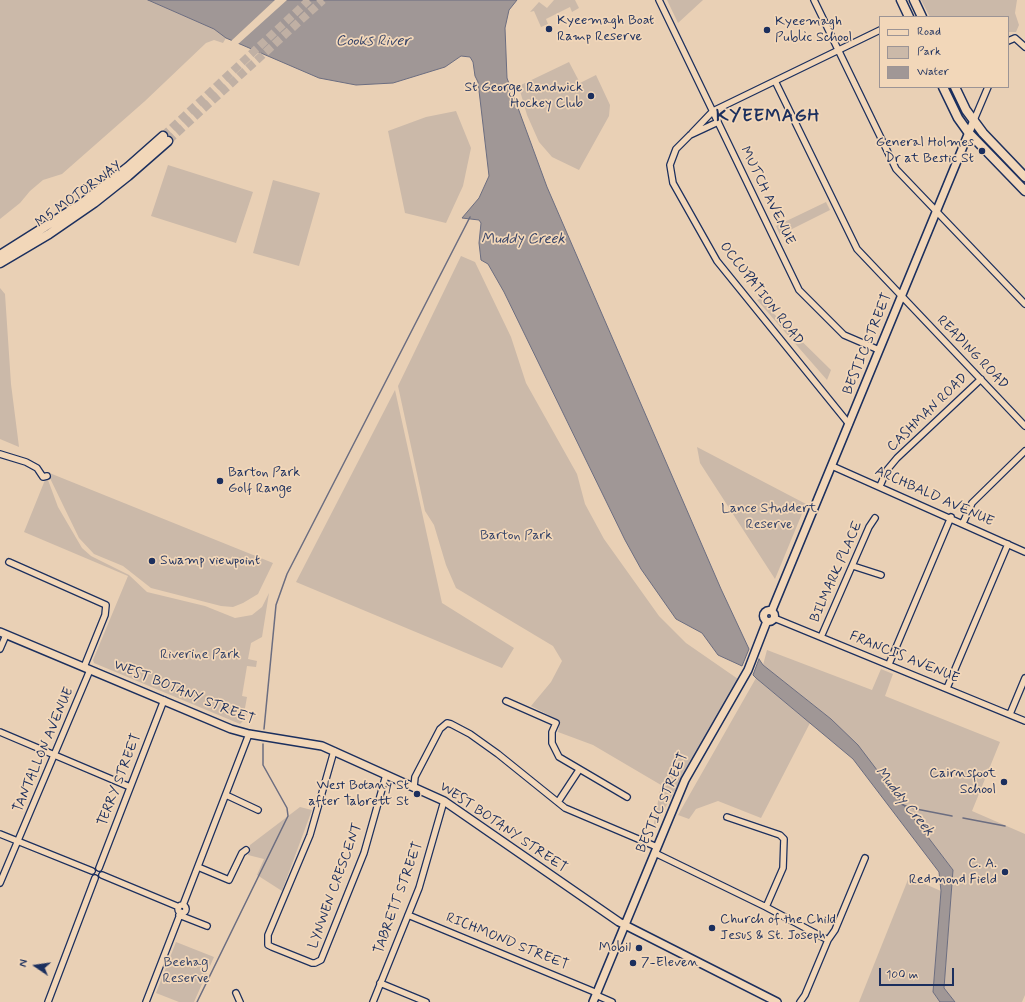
<!DOCTYPE html>
<style>
body{margin:0}
#map{position:relative;width:1025px;height:1002px;overflow:hidden;background:#e9d0b5;font-family:Mynerve,sans-serif}
canvas{display:block}
.legend{position:absolute;left:879px;top:16px;width:130px;height:72px;box-sizing:border-box;background:#f2d7b9;border:1px solid #9c9495;margin:0;padding:5px 7px;list-style:none;font-size:12px;color:#1b2f5e}
.legend li{display:flex;align-items:center;gap:8px;height:20px}
.legend b{width:20px;border:1px solid #9c9495}
.north{position:absolute;left:16px;top:946px;width:40px;height:40px;-webkit-text-stroke:3px #f2d7b9;paint-order:stroke;rotate:283deg;font-size:11px;font-weight:700;line-height:16px;text-align:center;color:#1b2f5e}
.north::after{content:'';display:block;margin:auto;width:14px;height:18px;background:#1b2f5e;clip-path:polygon(50% 0,100% 100%,50% 72%,0 100%)}
.scale{position:absolute;left:879px;top:968px;width:75px;height:18px;box-sizing:border-box;border:2px solid #1b2f5e;border-top:0;padding-left:5px;font-size:12px;line-height:14px;white-space:nowrap;color:#1b2f5e;-webkit-text-stroke:3px #f2d7b9;paint-order:stroke}
</style>
<div id="map">
<canvas width="1025" height="1002"></canvas>
<ul class="legend">
<li><b style="height:5px;background:#f2d7b9"></b>Road</li>
<li><b style="height:11px;background:#cbb9a9"></b>Park</li>
<li><b style="height:11px;background:#a09796"></b>Water</li>
</ul>
<div class="north">N</div>
<div class="scale">100 m</div>
</div>
<script>
const c = document.querySelector('canvas').getContext('2d');
c.lineJoin = 'round';
function fill(path, color) { c.fillStyle = color; c.fill(path, 'evenodd'); }
const poly = rows => new Path2D(rows.map(r => 'M' + r).join(''));
function stroke(path, color, width, dash) { c.strokeStyle = color; c.lineWidth = width; c.lineCap = dash ? 'butt' : 'round'; c.setLineDash(dash || []); c.stroke(path); }
function label(font, color, halo, rows, align = 'center') {
  c.font = font + ' Mynerve,sans-serif'; c.lineWidth = 3.5; c.setLineDash([]); c.textBaseline = 'middle'; c.strokeStyle = halo; c.fillStyle = color; for (const [text, x, y, turn = 0] of rows) {
    c.save(); c.translate(x, y); c.rotate((+turn || 0) * Math.PI / 180); c.textAlign = isNaN(turn) ? turn : align; if (halo) c.strokeText(text, 0, 0); c.fillText(text, 0, 0); c.restore();
  }
}
fill(poly([
 [0,0,148,0,214,29,226,38,223,43,214,40,206,43,145,101,62,174,43,180,30,191,20,203,0,219],
 [554,0,575,0,579,8,572,12,570,7,546,19,548,24,541,27,534,11,530,12,539,2,547,8],
 [667,0,703,0,678,23],
 [921,0,1017,0,1015,13,1019,25,1016,32,1008,32,1008,17,930,17],
 [569,62,580,83,596,75,610,105,609,116,579,170,552,157,539,142,527,115,520,91,521,85],
 [456,111,471,148,463,186,446,223,405,213,388,131,426,117],
 [168,165,253,192,236,243,151,216],
 [273,180,320,193,299,266,253,253],
 [826,202,830,210,780,235,776,226],
 [461,256,475,262,511,337,526,383,577,474,585,504,604,539,659,616,686,643,738,679,653,829,661,785,593,745,558,732,560,721,531,706,551,682,562,661,553,646,456,588,446,565,434,525,425,511,398,386],
 [0,288,5,294,11,384,19,447,0,439],
 [765,297,772,312,831,370,827,380,757,300],
 [395,390,442,603,514,648,502,668,296,582],
 [697,447,806,504,775,579,700,463],
 [47,472,273,563,258,594,243,603,233,607,221,606,151,588,123,566,94,554,79,538],
 [45,480,48,480,58,507,82,548,91,556,129,575,147,592,205,606,235,618,252,615,262,607,269,593,262,637,251,643,248,659,257,661,256,667,247,666,242,696,247,697,245,708,247,715,242,722,240,724,94,663,93,660,128,576,24,532],
 [767,650,872,690,881,669,893,674,885,696,1000,742,972,811,1025,834,1025,995,1022,1002,955,1002,944,988,953,870,908,811,831,719,763,665],
 [756,678,810,723,761,818,718,801,696,809,689,819,678,815],
 [300,807,312,810,282,891,257,875,264,859,248,855,250,845],
 [909,877,941,891,933,992,940,1002,859,1002],
 [176,942,214,957,194,1002,179,1002,156,993]
]), '#cbb9a9');
const water = poly([
 [148,0,517,0,509,10,505,28,507,78,547,187,721,589,749,649,742,666,718,655,702,633,676,619,641,569,625,540,504,292,488,264,481,260,479,243,481,223,479,220,462,218,479,198,489,176,478,82,475,76,473,62,470,57,461,56,445,67,393,83,356,85,319,78,226,38,214,29,148,0],
 [759,659,763,665,831,719,858,745,953,870,944,988,955,1002,940,1002,933,992,941,891,939,872,853,759,756,678,753,675,759,659]
]);
fill(water, '#a09796');
stroke(water, '#6b6d80', 1);
fill(poly([
 [275,0,287,0,237,45,230,42]
]), '#e9d0b5');
stroke(poly([
 [264,729,276,605,287,574,470,217],
 [901,804,911,808,952,816],
 [963,818,1005,826],
 [197,1002,288,816,287,808,263,765,263,744]
]), '#6b6d80', 1.5);
stroke(poly([
 [163,136,309,0],
 [168,141,323,0]
]), '#c0b0a4', 8, [8, 4]);
const minor = poly([
 [659,0,799,290,844,335,879,350],
 [814,0,896,169,1025,304],
 [1008,41,1015,38,1025,47],
 [775,81,857,249,1025,426],
 [974,120,988,87],
 [718,122,690,135,676,149,670,165,673,183,717,261,849,424],
 [692,133,713,111,880,30],
 [0,454,26,462,37,468,43,477,47,476],
 [832,466,1025,552],
 [880,486,887,470,897,458,981,379],
 [963,523,972,503,1025,451],
 [9,562,106,605,105,615,84,667],
 [853,566,881,575],
 [774,618,1025,721],
 [821,637,869,527,875,518],
 [0,649,6,635],
 [889,664,951,517],
 [947,688,1008,544],
 [506,701,556,723,552,732,552,743,559,757,627,797],
 [1010,714,1025,678],
 [0,732,130,787],
 [334,751,310,835,268,935,268,945,272,947,312,963,315,963,321,960,364,853,386,775],
 [414,787,415,777,440,729,447,723,451,724,470,734,498,754,565,808,657,847],
 [226,795,258,810],
 [558,802,579,770],
 [727,817,780,835,784,839,783,868,766,907],
 [0,834,92,871],
 [655,853,766,907,828,940],
 [198,867,229,880,242,853,246,850],
 [99,868,164,700],
 [102,875,179,907],
 [0,883,90,670],
 [183,905,249,734],
 '178 909a4 4 0 1 1 8 0a4 4 0 1 1-8 0Z',
 [179,915,207,926],
 [408,915,597,993],
 [380,983,426,1002],
 [236,993,240,1002],
 [596,995,612,1002],
 [48,1002,95,878],
 [146,1002,181,912],
 [373,1002,419,888,444,801],
 [800,1002,805,995,828,940,835,930,865,858]
]);
const major = poly([
 [772,610,974,120],
 '763.5 616a5.5 5.5 0 1 1 11 0a5.5 5.5 0 1 1-11 0Z',
 [0,632,231,729,249,734,322,746,444,801,619,922,777,1002],
 [593,1002,685,780,748,670,767,621]
]);
const highway = poly([
 [901,0,909,17],
 [914,0,922,17],
 [943,87,958,118,968,132,1025,191],
 [955,87,966,110,983,133,1025,177],
 [0,255,81,204,128,167,163,136],
 [0,263,49,234,94,203,128,176,168,141]
]);
stroke(minor, '#1b2f5e', 8);
stroke(major, '#1b2f5e', 10);
stroke(highway, '#1b2f5e', 11);
stroke(minor, '#f2d7b9', 5.5);
stroke(major, '#f2d7b9', 7);
stroke(highway, '#f2d7b9', 8);
for (const [x, y, r, color] of [
 [549,29,4,"#1b2f5e"],
 [767,30,4,"#1b2f5e"],
 [591,96,4,"#1b2f5e"],
 [982,151,4,"#1b2f5e"],
 [220,481,4,"#1b2f5e"],
 [152,561,4,"#1b2f5e"],
 [1004,782,4,"#1b2f5e"],
 [417,794,4,"#1b2f5e"],
 [1005,872,4,"#1b2f5e"],
 [712,928,4,"#1b2f5e"],
 [639,948,4,"#1b2f5e"],
 [633,963,4,"#1b2f5e"]
]) { const dot = new Path2D(); dot.arc(x, y, r, 0, 2 * Math.PI); c.fillStyle = color; c.fill(dot); stroke(dot, '#f2d7b9', 1.5); }
label('14px', '#1b2f5e', '#f2d7b9', [
 ["Kyeemagh Boat",557,21],
 ["Ramp Reserve",557,37],
 ["Kyeemagh",775,22],
 ["Public School",775,38],
 ["St George Randwick",583,88,"right"],
 ["Hockey Club",583,104,"right"],
 ["General Holmes",974,143,"right"],
 ["Dr at Bestic St",974,159,"right"],
 ["Barton Park",228,473],
 ["Golf Range",228,489],
 ["Swamp viewpoint",160,561],
 ["Cairnsfoot",996,774,"right"],
 ["School",996,790,"right"],
 ["West Botany St",409,786,"right"],
 ["after Tabrett St",409,802,"right"],
 ["C. A.",997,864,"right"],
 ["Redmond Field",997,880,"right"],
 ["Church of the Child",720,920],
 ["Jesus & St. Joseph",720,936],
 ["Mobil",631,948,"right"],
 ["7-Eleven",641,963]
], 'left');
label('14px', '#1b2f5e', '#f2d7b9', [
 ["M5 MOTORWAY",79,195,-36],
 ["MUTCH AVENUE",767,196,64],
 ["OCCUPATION ROAD",761,294,52],
 ["BESTIC STREET",868,344,-68],
 ["READING ROAD",972,353,46],
 ["CASHMAN ROAD",928,413,-44],
 ["ARCHBALD AVENUE",934,497,24],
 ["BILMARK PLACE",837,572,-66],
 ["FRANCIS AVENUE",904,658,22],
 ["WEST BOTANY STREET",184,693,22],
 ["TANTALLON AVENUE",44,750,-67],
 ["TERRY STREET",120,780,-69],
 ["BESTIC STREET",663,803,-66],
 ["WEST BOTANY STREET",503,828,34],
 ["LYNWEN CRESCENT",336,886,-70],
 ["TABRETT STREET",399,898,-70],
 ["RICHMOND STREET",507,942,22]
]);
label('14px', '#354469', '#f2d7b9', [
 ["Lance Studdert",769,509],
 ["Reserve",769,525],
 ["Barton Park",516,536],
 ["Riverine Park",200,655],
 ["Beehag",186,963],
 ["Reserve",186,979]
]);
label('italic 15px', '#364469', '#f2d7b9', [
 ["Cooks River",373,42],
 ["Muddy Creek",523,240],
 ["Muddy Creek",904,802,51]
]);
c.letterSpacing = '1px';
label('bold 18px', '#1b2f5e', '#f2d7b9', [
 ["KYEEMAGH",768,117]
]);
c.letterSpacing = '0px';
</script>
